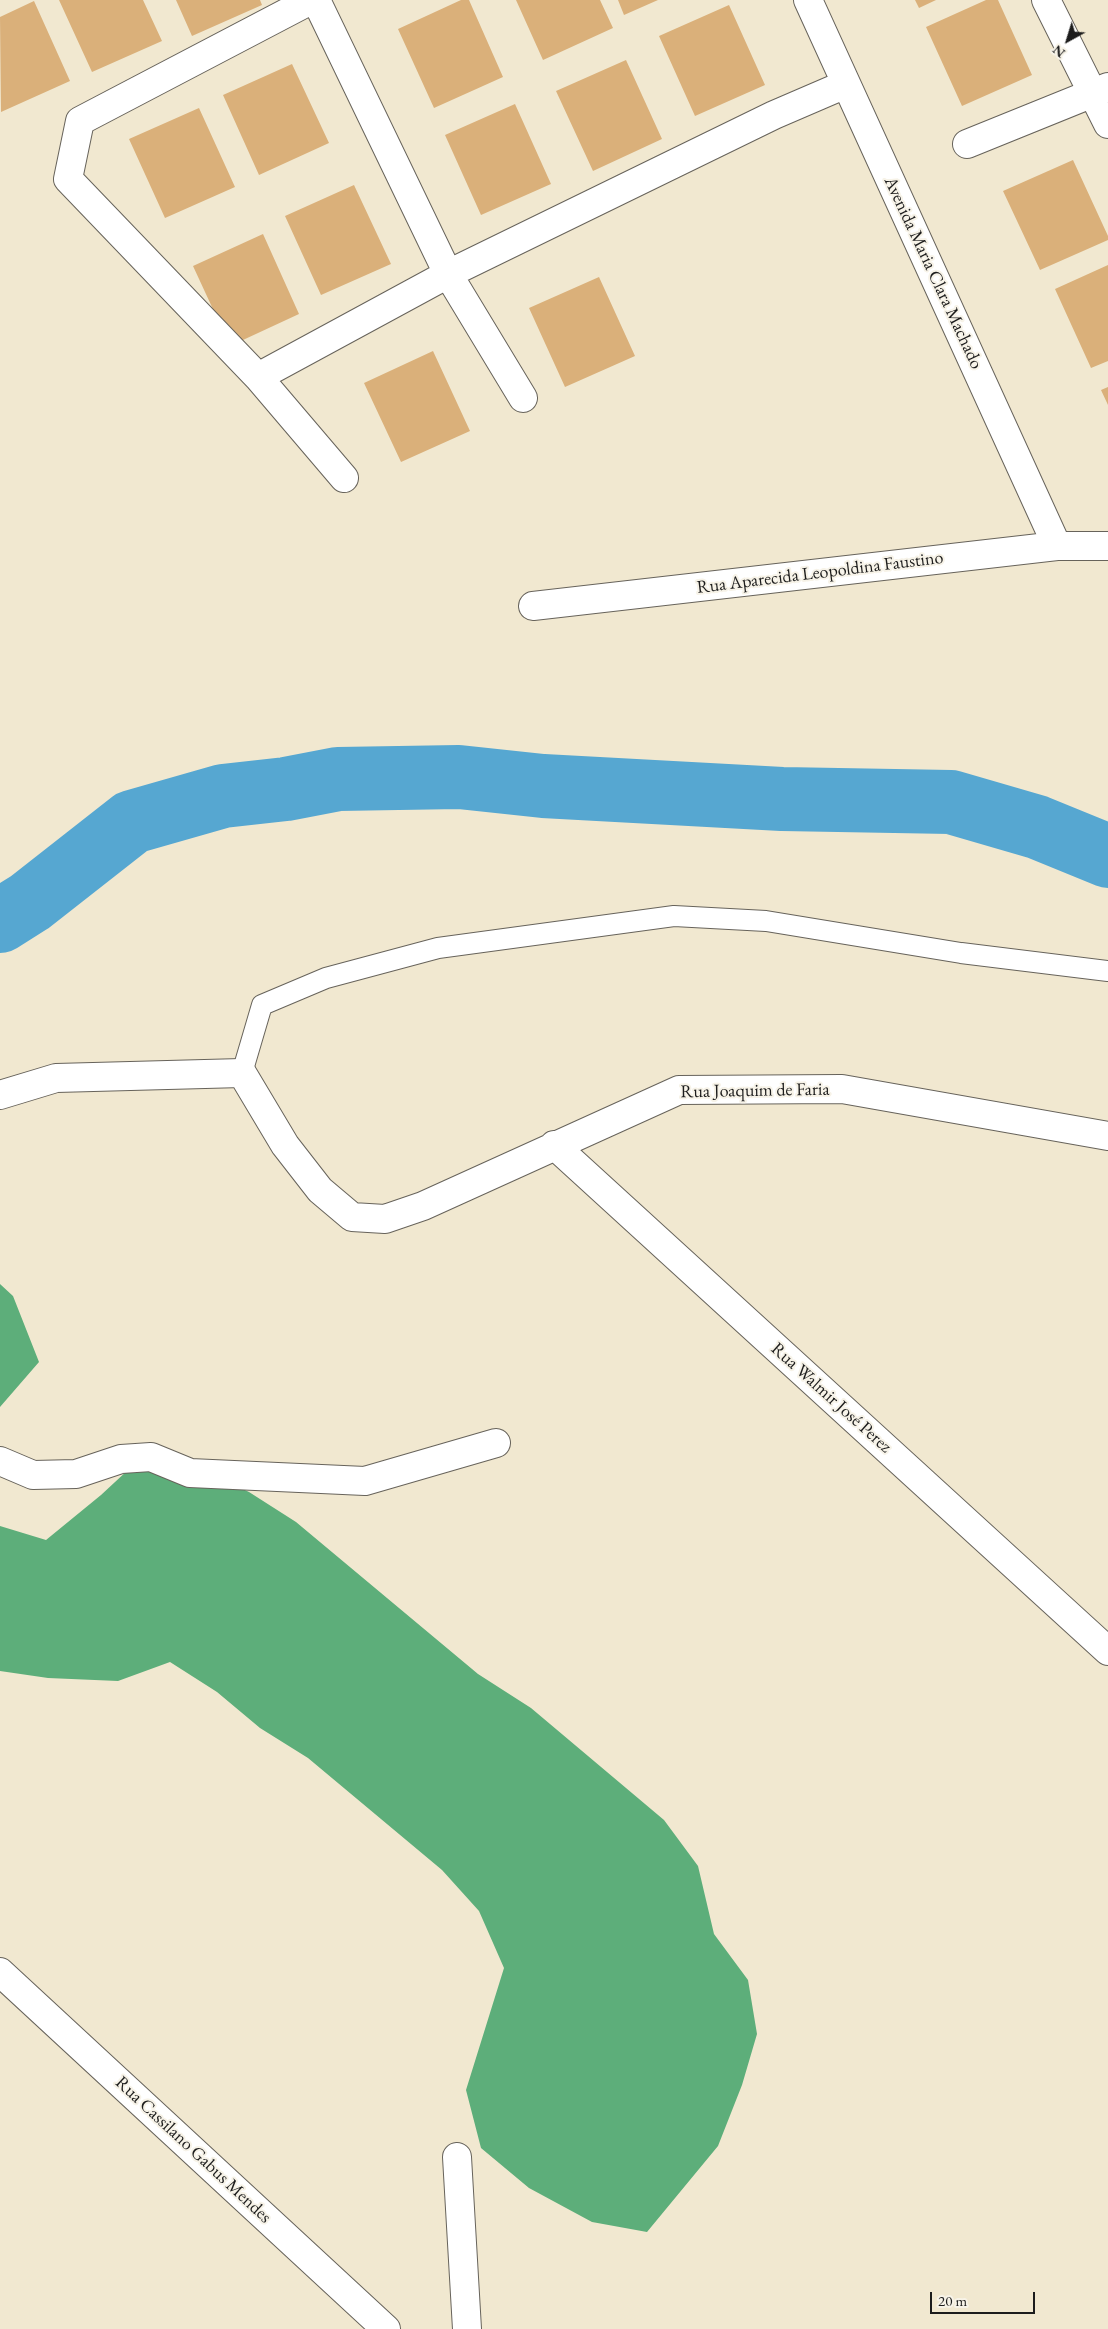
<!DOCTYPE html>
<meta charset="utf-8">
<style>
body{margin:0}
#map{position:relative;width:1108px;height:2329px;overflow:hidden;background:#f1e8d0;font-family:"EB Garamond",serif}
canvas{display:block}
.north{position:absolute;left:1043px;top:15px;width:50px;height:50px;-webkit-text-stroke:4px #f7f3e8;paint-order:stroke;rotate:219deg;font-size:14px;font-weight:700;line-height:20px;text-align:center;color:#1c1c1c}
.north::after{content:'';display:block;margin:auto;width:18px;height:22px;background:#1c1c1c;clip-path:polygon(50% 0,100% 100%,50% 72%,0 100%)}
.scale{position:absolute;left:930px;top:2292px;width:105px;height:22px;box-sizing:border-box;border:2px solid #1c1c1c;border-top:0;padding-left:6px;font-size:15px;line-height:18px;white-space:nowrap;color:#1c1c1c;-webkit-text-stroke:4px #f7f3e8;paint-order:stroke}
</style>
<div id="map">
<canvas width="1108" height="2329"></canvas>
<div class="north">N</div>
<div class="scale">20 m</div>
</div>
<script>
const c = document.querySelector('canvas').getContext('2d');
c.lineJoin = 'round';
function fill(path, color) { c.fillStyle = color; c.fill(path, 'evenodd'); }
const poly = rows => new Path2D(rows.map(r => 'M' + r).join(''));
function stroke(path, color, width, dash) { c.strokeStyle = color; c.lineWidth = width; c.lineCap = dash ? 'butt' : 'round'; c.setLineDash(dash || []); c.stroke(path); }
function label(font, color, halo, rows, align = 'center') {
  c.font = font + ' "EB Garamond",serif'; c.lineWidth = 4; c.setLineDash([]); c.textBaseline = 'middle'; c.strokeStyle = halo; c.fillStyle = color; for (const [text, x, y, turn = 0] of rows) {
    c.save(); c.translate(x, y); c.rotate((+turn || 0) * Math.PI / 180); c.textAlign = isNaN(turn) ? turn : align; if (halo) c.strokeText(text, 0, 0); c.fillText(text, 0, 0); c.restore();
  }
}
fill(poly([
 [0,1284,13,1296,39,1362,0,1407],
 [142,1457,197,1467,249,1492,296,1522,478,1674,531,1708,664,1820,698,1866,714,1934,748,1980,757,2034,742,2085,718,2146,647,2232,592,2222,529,2188,481,2148,466,2090,504,1968,479,1911,442,1870,308,1758,260,1728,217,1692,170,1662,118,1681,48,1678,0,1671,0,1526,46,1540,101,1495]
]), '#5dae7a');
stroke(poly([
 [0,921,30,902,132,822,223,796,286,789,338,779,459,777,543,786,782,799,951,802,1037,827,1108,856]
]), '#56a7d1', 64);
fill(poly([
 [59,0,143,0,162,41,92,72],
 [176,0,260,0,262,5,192,36],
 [461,0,469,0,503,77,434,108,398,29],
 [516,0,600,0,613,28,543,60],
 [618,0,658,0,624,15],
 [915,0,936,0,919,8],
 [986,0,998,0,1032,75,962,106,926,27],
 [34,1,70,81,1,112,0,17],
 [729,5,765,85,695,116,659,36],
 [626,60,662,139,593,171,556,91],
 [292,64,329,143,259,175,223,95],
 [515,104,551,184,481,215,445,135],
 [199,108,235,187,165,218,129,139],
 [1073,160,1108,236,1108,240,1040,270,1003,191],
 [354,185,391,264,321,295,285,216],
 [263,234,299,314,230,346,193,266],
 [1108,265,1108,361,1091,368,1055,289],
 [599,277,635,356,565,387,529,308],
 [433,351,470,431,401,462,364,383],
 [1108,387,1108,405,1101,390]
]), '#dab07a');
const service = poly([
 [242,1073,262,1005,326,978,438,948,674,916,766,921,961,953,1108,971]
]);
const minor = poly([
 [311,0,80,121,68,179,258,377,344,478],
 [316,0,448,274,523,398],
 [808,0,1057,546],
 [1046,0,1108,124],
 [967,144,1108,87],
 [258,377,448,274,774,115,846,84],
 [533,606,1057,546,1108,546],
 [0,1095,56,1078,242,1073,285,1145,320,1190,352,1217,385,1219,423,1206,679,1090,842,1089,1108,1136],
 [554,1145,1108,1651],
 [0,1461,33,1475,76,1474,121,1459,151,1457,190,1473,365,1481,496,1443],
 [0,1972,386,2329],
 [457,2157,467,2329]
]);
stroke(service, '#67635b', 22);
stroke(minor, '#67635b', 30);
stroke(service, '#fff', 20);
stroke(minor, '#fff', 28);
label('18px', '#1c1c1c', '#f7f3e8', [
 ["Avenida Maria Clara Machado",933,273,65],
 ["Rua Aparecida Leopoldina Faustino",820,573,-7],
 ["Rua Joaquim de Faria",755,1091,-1],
 ["Rua Walmir José Perez",831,1398,42],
 ["Rua Cassilano Gabus Mendes",193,2150,43]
]);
</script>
